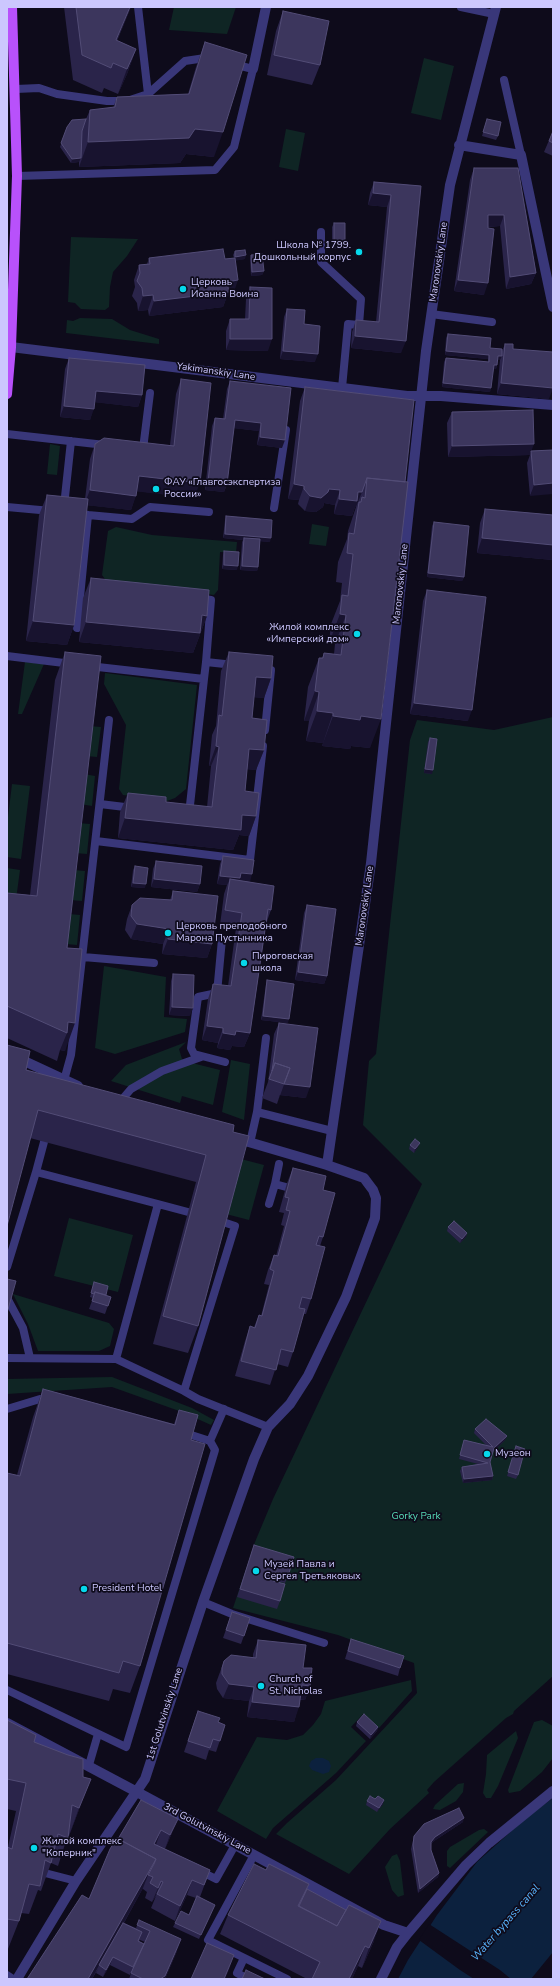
<!DOCTYPE html>
<meta charset="utf-8">
<style>
body{margin:0}
#map{position:relative;width:560px;height:1986px;overflow:hidden;background:#0e0b1b;font-family:"Nunito Sans",sans-serif}
canvas{display:block}
.frame{position:absolute;inset:0;border:8px solid #ccc7fe;pointer-events:none}
</style>
<div id="map">
<canvas width="560" height="1986"></canvas>
<div class="frame"></div>
</div>
<script>
const c = document.querySelector('canvas').getContext('2d');
c.lineJoin = 'round';
function fill(path, color) { c.fillStyle = color; c.fill(path, 'evenodd'); }
const poly = rows => new Path2D(rows.map(r => 'M' + r).join(''));
function stroke(path, color, width, dash) { c.strokeStyle = color; c.lineWidth = width; c.lineCap = dash ? 'butt' : 'round'; c.setLineDash(dash || []); c.stroke(path); }
function label(font, color, halo, rows, align = 'center') {
  c.font = font + ' "Nunito Sans",sans-serif'; c.lineWidth = 3.5; c.setLineDash([]); c.textBaseline = 'middle'; c.strokeStyle = halo; c.fillStyle = color; for (const [text, x, y, turn = 0] of rows) {
    c.save(); c.translate(x, y); c.rotate((+turn || 0) * Math.PI / 180); c.textAlign = isNaN(turn) ? turn : align; if (halo) c.strokeText(text, 0, 0); c.fillText(text, 0, 0); c.restore();
  }
}
fill(poly([
 [174,7,236,7,227,34,169,30],
 [424,58,454,66,441,120,411,113],
 [286,129,305,133,298,171,279,167],
 [71,237,138,239,127,256,113,272,110,287,109,307,105,310,81,309,75,303,68,302],
 [80,318,112,319,130,330,159,339,159,344,66,333,67,320,73,321],
 [50,444,60,446,57,475,47,474],
 [312,524,329,527,326,546,309,544],
 [116,527,152,535,237,542,236,553,220,552,218,590,214,595,107,582,102,575,108,531],
 [25,662,44,664,22,714,18,714],
 [105,673,197,685,186,789,175,798,167,801,123,795,119,789,126,725,104,684],
 [553,717,553,1676,514,1711,513,1714,506,1718,434,1782,427,1790,429,1793,390,1829,349,1874,276,1834,287,1823,336,1780,417,1693,414,1663,338,1635,233,1608,255,1542,273,1499,422,1184,363,1125,369,1061,376,1054,410,740,417,720,494,730],
 [89,726,101,727,97,757,86,756],
 [84,774,95,776,92,806,80,804],
 [12,784,30,786,21,859,7,857,7,825],
 [78,823,90,824,87,854,75,853],
 [7,868,20,870,15,907,7,906],
 [73,870,85,871,82,901,70,900],
 [69,914,80,915,77,945,66,944],
 [104,966,166,977,164,1017,187,1019,185,1032,115,1054,95,1048],
 [186,1042,179,1049,182,1059,196,1064,220,1070,213,1105,182,1096,180,1103,111,1081,126,1065],
 [231,1060,250,1064,244,1120,222,1112],
 [241,1159,264,1165,249,1220,226,1214],
 [69,1218,133,1235,118,1292,54,1276],
 [13,1294,109,1323,114,1329,110,1346,99,1351,38,1351,28,1324],
 [112,1377,192,1408,214,1420,211,1425,182,1412,112,1387,7,1394,7,1379],
 [411,1680,412,1691,379,1728,363,1714,351,1727,366,1741,336,1773,273,1828,266,1839,217,1811,257,1737,287,1740,303,1735,313,1725,321,1714,325,1701],
 [542,1720,553,1726,553,1758,542,1772,520,1791,509,1793,508,1790,534,1722],
 [516,1731,518,1738,498,1786,491,1798,486,1798,483,1793,486,1774,487,1755],
 [464,1783,463,1792,456,1801,440,1810,433,1809,435,1805,458,1784],
 [484,1829,488,1832,450,1868,447,1866,447,1851,450,1847,479,1830],
 [397,1854,400,1861,404,1895,398,1897,392,1890,385,1867,392,1856]
]), '#0f2524');
fill(poly([
 [316,1758,323,1758,329,1761,331,1766,329,1772,323,1774,312,1770,309,1766,311,1761],
 [553,1798,553,1952,531,1979,398,1979,408,1960,437,1915,477,1862,526,1818]
]), '#0c213e');
fill(poly([
 [429,1924,500,1970,511,1979,474,1979,460,1970,419,1940]
]), '#0e0b1b');
stroke(poly([
 [138,7,148,94],
 [461,7,494,14],
 [504,80,521,155],
 [16,89,39,88,57,94,107,101,127,101,148,94,185,61,205,58,210,59],
 [17,176,215,170,234,147,253,69,233,64],
 [321,232,321,262,361,299,359,325,348,324,342,388],
 [431,314,492,322],
 [7,434,105,445],
 [140,449,143,449,150,393],
 [64,506,71,441],
 [7,507,51,511],
 [274,508,286,430],
 [77,513,88,515,77,628],
 [88,515,132,519,150,507,209,512],
 [199,598,211,600,206,662],
 [7,656,72,664],
 [89,666,204,679,189,814],
 [204,679,206,662,234,665],
 [265,730,271,670],
 [100,804,133,808],
 [96,841,250,860,263,746],
 [222,939,217,993,198,997,191,1048,194,1054,225,1062],
 [83,957,154,963],
 [63,1084,71,1055,109,720],
 [119,1103,131,1089,162,1071,201,1057],
 [257,1112,266,1038],
 [250,1143,257,1112,332,1131],
 [279,1164,275,1184,286,1187],
 [36,1172,44,1142],
 [158,1204,188,1212],
 [269,1204,275,1184],
 [7,1267,36,1172,158,1204,116,1359],
 [7,1298,23,1328,30,1358],
 [7,1358,116,1359,184,1391,198,1399,268,1427],
 [184,1391,235,1226,223,1222],
 [7,1409,40,1399,49,1401],
 [210,1441,224,1409],
 [203,1602,232,1614,324,1643],
 [7,1690,126,1747,215,1450,210,1441,182,1432],
 [89,1765,98,1734],
 [254,1855,208,1940,287,1979],
 [198,1870,216,1879,235,1845],
 [45,1873,76,1881],
 [244,1958,237,1973,248,1979],
 [7,1975,13,1979]
]), '#393779', 8);
stroke(poly([
 [137,1792,384,1925,408,1933],
 [381,1979,397,1947,408,1933,466,1865,489,1843,553,1791]
]), '#393779', 10);
stroke(poly([
 [253,69,266,7],
 [459,145,521,155,553,307],
 [11,347,407,396,441,396,553,405],
 [7,1053,78,1086],
 [327,1165,371,863,426,351,450,185,496,7],
 [7,1723,137,1792],
 [17,1979,76,1881,145,1779,203,1602,254,1459,268,1427,290,1404,308,1376,346,1297,375,1218,376,1198,373,1190,364,1178,327,1165,235,1138]
]), '#393779', 10);
stroke(poly([
 [7,394,11,347,17,176,12,7]
]), '#b851fb', 10);
fill(poly([
 [64,7,131,7,117,41,136,49,127,74,118,94,104,88,102,93,73,80],
 [283,11,320,65,312,85,267,75,276,31],
 [205,42,214,157,186,154,180,163,79,167,79,162,71,163,60,147,67,127,86,119,90,110,113,108,117,97,188,94,196,67],
 [487,119,498,136,496,140,482,136],
 [553,131,553,156,544,152],
 [474,168,518,168,536,273,531,284,506,289,500,226,488,227,484,295,454,291,470,180],
 [374,182,421,186,401,353,351,348,352,332,356,320,376,322,387,207,368,205,370,193],
 [334,223,344,249,332,249,332,227],
 [235,251,245,259,236,260,233,295,227,296,223,307,149,316,148,310,138,311,137,303,132,296,135,287,134,280,139,265,147,264,149,258,225,259,234,258,233,255],
 [251,255,264,271,262,275,251,276,250,259],
 [250,287,268,351,226,350,226,331,230,319,245,319,246,299],
 [287,309,304,324,315,362,280,359,284,317],
 [448,334,490,348,502,351,505,344,513,349,549,399,497,394,500,360,497,360,497,365,496,369,493,369,490,392,442,387,444,362,446,358,488,362,488,359,445,355,446,338],
 [69,358,142,395,138,407,95,402,90,420,60,417,65,369],
 [181,379,194,498,137,491,131,510,87,505,74,625,67,645,26,641,39,515,47,495,85,499,90,459,95,444,170,445,176,394],
 [230,381,282,448,257,445,259,431,234,428,227,484,224,492,205,490,212,426,215,418,223,419,227,389],
 [305,387,414,400,370,748,351,746,350,749,322,746,323,743,306,741,309,721,304,721,308,687,319,658,322,658,324,653,334,654,335,644,329,643,331,624,340,601,342,583,336,582,338,562,347,539,348,531,356,507,355,507,352,516,334,514,335,505,324,503,323,507,316,512,305,511,298,504,299,500,288,499,300,401],
 [452,412,531,451,553,450,530,496,527,463,530,455,448,457,447,423],
 [485,509,553,515,553,560,477,553,480,523],
 [226,516,270,542,260,541,258,567,257,571,240,570,242,542,243,540,223,538,225,520],
 [434,522,464,577,462,581,427,577,432,526],
 [224,551,237,570,222,569,223,555],
 [91,578,207,616,193,653,79,642,83,598],
 [427,590,468,721,410,714,423,601],
 [65,652,67,948,82,949,65,1051,60,1050,57,1061,7,1038,7,893,30,895,55,680],
 [229,652,271,678,264,698,254,697,252,718,264,750,256,770,247,769,245,791,256,816,249,836,239,835,233,850,118,838,120,812,128,793,166,802,207,807,211,766,209,766,212,735,216,726,221,671],
 [430,738,432,774,424,773,428,742],
 [223,856,250,882,271,910,266,924,250,1033,244,1047,232,1046,230,1050,217,1048,218,1043,202,1040,208,999,213,984,228,986,236,928,220,925,224,894,227,885,217,884,220,864],
 [156,861,200,884,197,892,151,887,153,869],
 [135,866,145,888,131,887,133,870],
 [173,891,212,944,207,958,162,954,163,944,131,939,125,930,127,919,132,905,170,900],
 [307,905,327,976,324,984,295,980,304,913],
 [173,974,190,1016,169,1015,171,981],
 [267,980,288,1023,261,1020,266,984],
 [279,1023,306,1098,280,1095,277,1104,262,1098,268,1082,274,1034],
 [26,1070,233,1132,198,1326,188,1353,153,1344,196,1182,30,1138],
 [410,1145,418,1147,414,1153,409,1149],
 [293,1168,323,1190,323,1237,320,1246,311,1299,306,1314,303,1314,293,1352,288,1367,277,1364,270,1385,235,1376,245,1341,250,1326,254,1327,259,1315,261,1316,269,1285,264,1284,268,1270,274,1255,276,1256,284,1226,281,1225,284,1213,279,1212,287,1183],
 [448,1227,467,1233,466,1237,460,1243,447,1231],
 [94,1282,106,1295,111,1297,105,1314,89,1309,93,1298,90,1297],
 [43,1389,174,1424,179,1410,191,1440,140,1666,130,1693,113,1689,109,1701,7,1674,7,1473,17,1475,33,1417],
 [475,1429,507,1436,505,1440,493,1452,490,1462,493,1476,492,1480,463,1483,460,1471,462,1467,478,1464,459,1459,464,1440,486,1445,474,1433],
 [515,1450,518,1475,516,1479,507,1476],
 [254,1545,288,1576,285,1583,273,1580,280,1601,277,1609,237,1597],
 [232,1612,250,1618,241,1644,223,1638],
 [351,1639,400,1668,398,1676,345,1659],
 [258,1640,303,1668,310,1686,305,1700,300,1700,294,1722,247,1717,249,1701,223,1698,217,1689,216,1683,224,1661,253,1657,253,1654],
 [198,1711,218,1722,225,1725,216,1752,209,1750,206,1760,184,1752],
 [7,1720,34,1742,80,1807,69,1836,68,1835,58,1866,51,1863,41,1891,38,1890,29,1914,21,1913,19,1921,8,1949,7,1949,7,1847,8,1847,16,1811,7,1809],
 [357,1722,378,1727,377,1731,370,1739,356,1726],
 [375,1799,383,1804,377,1812,366,1805,367,1801],
 [141,1800,172,1833,165,1849,210,1870,200,1897,215,1905,199,1939,173,1927,175,1923,189,1915,196,1898,187,1895,175,1921,151,1908,156,1896,152,1902,145,1898,147,1892,143,1889,143,1888,124,1923,136,1928,139,1920,177,1951,165,1979,129,1979,133,1968,130,1975,110,1965,103,1977,96,1973,98,1969,92,1979,27,1979,89,1899,118,1839],
 [140,1940,145,1942,144,1944,139,1941],
 [463,1822,434,1841,431,1844,431,1850,439,1873,438,1877,418,1893,411,1849,414,1836],
 [266,1870,309,1884,307,1889,374,1941,362,1968,358,1966,352,1979,307,1979,220,1934,228,1915]
]), '#2a244a');
fill(poly([
 [130,7,131,7,106,65,116,40],
 [136,49,127,74,118,94,127,69],
 [195,129,223,132,214,157,186,154,180,163,79,167,88,142],
 [81,158,79,162,71,163,72,159],
 [373,193,391,195,387,207,368,205],
 [488,215,504,215,500,226,484,227],
 [334,245,345,245,344,249,332,249],
 [246,255,245,259,234,261,235,257],
 [264,271,262,275,251,276,252,272],
 [536,273,531,284,506,289,510,277],
 [238,280,233,295,227,296,223,307,149,316,154,301,227,282],
 [458,280,488,283,484,295,454,291],
 [153,295,148,310,138,311,143,296],
 [355,336,406,341,401,353,351,348],
 [230,339,272,339,268,351,226,350],
 [283,351,318,354,315,362,280,359],
 [446,351,489,355,488,359,445,355],
 [498,356,502,356,500,360,496,360],
 [494,365,497,365,496,369,492,369],
 [443,383,491,388,490,392,442,387],
 [501,383,553,388,549,399,497,394],
 [96,391,142,395,138,407,92,402],
 [64,406,94,409,90,420,60,417],
 [235,420,261,423,259,431,232,428],
 [260,437,285,440,282,448,257,445],
 [534,444,530,455,448,457,452,446],
 [139,476,200,483,194,498,133,491],
 [208,482,227,484,224,492,205,490],
 [553,483,553,494,530,496,534,485],
 [294,484,304,486,299,500,288,499],
 [329,489,340,490,335,505,324,503,323,507,316,512,305,511,310,496],
 [90,490,136,496,131,510,84,505],
 [358,492,362,492,356,507,355,507,352,516,334,514,339,499],
 [225,534,271,538,270,542,244,540,244,538,243,540,223,538],
 [482,538,553,545,553,560,477,553],
 [224,565,238,566,237,570,222,569],
 [242,566,258,567,257,571,240,570],
 [428,573,464,577,462,581,427,577],
 [340,614,346,615,335,644,329,643],
 [202,615,207,616,193,653,79,642,86,622],
 [33,621,74,625,67,645,26,641],
 [256,677,271,678,264,698,249,697],
 [315,691,319,692,309,721,304,721],
 [414,703,472,710,468,721,410,714],
 [317,711,333,713,323,743,306,741],
 [333,716,361,716,381,719,370,748,351,746,350,749,322,746],
 [216,746,219,747,211,766,209,766],
 [249,749,264,750,256,770,242,769],
 [425,769,433,770,432,774,424,773],
 [242,815,256,816,249,836,239,835,233,850,118,838,125,818],
 [241,873,252,874,250,882,230,879,227,885,217,884,220,876],
 [154,879,200,884,197,892,151,887],
 [133,883,146,884,145,888,131,887],
 [137,924,169,929,163,944,131,939],
 [168,939,212,944,207,958,162,954],
 [298,972,327,976,324,984,295,980],
 [172,1007,193,1008,190,1016,169,1015],
 [263,1016,289,1019,288,1023,261,1020],
 [68,1022,75,1023,65,1051,60,1050,67,1033],
 [207,1026,223,1028,218,1043,202,1040],
 [236,1031,250,1033,244,1047,232,1046,230,1050,217,1048,223,1033],
 [290,1068,310,1087,306,1098,280,1095,277,1104],
 [420,1143,418,1147,414,1153,415,1149],
 [467,1233,466,1237,460,1243,462,1239],
 [507,1436,505,1440,493,1452,494,1448],
 [493,1476,492,1480,463,1483,464,1479],
 [229,1684,254,1687,249,1701,223,1698],
 [302,1685,310,1686,305,1700,296,1699],
 [252,1702,299,1707,294,1722,247,1717],
 [378,1727,377,1731,370,1739,371,1735],
 [91,1779,80,1807,69,1836,79,1808],
 [384,1800,383,1804,377,1812,379,1808],
 [464,1818,463,1822,434,1841,430,1846,431,1842,435,1837],
 [178,1819,172,1833,165,1849,170,1835],
 [161,1830,156,1845,154,1844],
 [156,1859,150,1876,148,1875,143,1888,100,1966,99,1965,92,1979,88,1979],
 [439,1873,438,1877,418,1893,420,1889],
 [192,1880,187,1895,175,1921,180,1906],
 [161,1881,156,1895,152,1902],
 [381,1921,374,1941,362,1968,369,1948],
 [181,1939,177,1951,165,1979,160,1979],
 [365,1946,358,1966,352,1979,349,1979],
 [234,1955,229,1970,225,1979,224,1979],
 [113,1957,110,1965,103,1977,106,1970]
]), '#18132f');
const building = poly([
 [76,7,130,7,116,40,136,49,127,69,113,63,111,68,82,55,76,7],
 [283,11,329,21,320,65,274,55,283,11],
 [205,42,247,55,223,132,195,129,189,138,88,142,90,110,115,107,117,97,189,94,205,42],
 [86,119,82,131,81,158,72,159,61,143,67,127,72,120,86,119],
 [487,119,501,122,498,136,483,132,487,119],
 [553,131,553,143,549,141,553,131],
 [474,168,518,168,536,273,510,277,504,215,488,215,488,228,494,229,488,283,458,280,474,168],
 [374,182,421,186,406,341,355,336,356,320,379,322,391,195,373,193,374,182],
 [334,223,345,223,345,245,334,245,334,223],
 [223,249,225,259,235,258,238,280,227,282,229,292,154,301,153,295,143,296,142,288,137,281,140,273,139,265,150,264,149,258,223,249],
 [245,250,246,255,235,257,235,251,245,250],
 [262,254,264,271,252,272,251,255,262,254],
 [250,287,272,288,272,339,230,339,230,319,249,319,250,287],
 [287,309,305,310,304,324,320,326,318,354,283,351,287,309],
 [448,334,491,338,490,348,502,349,502,356,498,356,497,365,494,365,491,388,443,383,446,358,489,362,489,355,446,351,448,334],
 [505,344,513,344,513,349,553,352,553,388,501,383,505,344],
 [69,358,145,365,142,395,96,391,94,409,64,406,69,358],
 [181,379,211,383,200,483,139,476,136,496,90,490,95,444,104,438,174,446,181,379],
 [230,381,291,388,285,440,260,437,261,423,235,420,227,484,208,482,215,418,225,419,230,381],
 [305,387,414,400,405,482,367,478,362,492,358,492,357,501,339,499,340,490,329,489,328,492,321,498,310,496,304,489,304,486,294,484,305,387],
 [533,410,534,444,452,446,452,412,533,410],
 [553,450,553,483,534,485,531,451,553,450],
 [367,478,408,482,381,719,361,716,360,720,333,716,333,713,317,711,319,692,315,691,319,658,323,658,324,653,341,655,346,615,340,614,342,595,348,596,353,554,347,553,349,533,354,534,359,502,361,502,362,497,365,498,367,478],
 [47,495,88,499,74,625,33,621,47,495],
 [485,509,553,515,553,545,482,538,485,509],
 [226,516,272,520,271,538,225,534,226,516],
 [434,522,469,526,464,577,428,573,434,522],
 [244,538,260,539,258,567,242,566,244,538],
 [224,551,239,552,238,566,224,565,224,551],
 [91,578,209,590,207,616,202,615,200,633,86,622,91,578],
 [427,590,486,597,472,710,414,703,427,590],
 [65,652,101,656,67,948,82,949,75,1023,68,1022,67,1033,7,1006,7,893,37,896,65,652],
 [229,652,273,656,271,678,256,677,252,718,267,720,264,750,249,749,245,791,259,793,256,816,242,815,241,830,125,818,128,793,166,797,166,802,212,807,219,747,216,746,219,715,222,716,229,652],
 [430,738,437,739,433,770,425,769,430,738],
 [223,856,254,860,252,874,241,873,240,878,220,876,223,856],
 [156,861,202,866,200,884,154,879,156,861],
 [135,866,148,868,146,884,133,883,135,866],
 [230,879,274,886,271,910,268,909,250,1033,236,1031,235,1035,223,1033,223,1028,207,1026,213,984,231,986,242,913,225,910,230,879],
 [173,891,218,896,212,944,168,939,169,929,137,924,131,916,132,905,140,898,172,900,173,891],
 [307,905,336,909,327,976,298,972,307,905],
 [173,974,194,975,193,1008,172,1007,173,974],
 [267,980,294,984,289,1019,263,1016,267,980],
 [279,1023,318,1028,310,1087,284,1084,290,1068,275,1063,272,1071,279,1023],
 [7,1045,30,1051,26,1070,234,1125,233,1132,249,1136,198,1326,163,1316,206,1155,38,1110,7,1226,7,1045],
 [275,1063,290,1068,284,1084,269,1079,275,1063],
 [415,1139,420,1143,415,1149,410,1145,415,1139],
 [293,1168,326,1176,323,1190,335,1193,323,1237,319,1236,316,1245,325,1247,311,1299,302,1297,299,1308,305,1309,293,1352,281,1349,276,1370,241,1361,250,1326,255,1328,259,1315,262,1316,274,1271,270,1269,274,1255,278,1256,290,1211,286,1210,289,1198,285,1197,293,1168],
 [454,1221,467,1233,462,1239,448,1227,454,1221],
 [7,1279,16,1281,7,1313,7,1279],
 [94,1282,108,1286,106,1295,95,1292,94,1294,91,1293,94,1282],
 [95,1292,111,1297,108,1306,92,1301,95,1292],
 [43,1389,175,1425,179,1410,198,1415,191,1440,205,1444,140,1666,123,1661,119,1673,7,1643,7,1473,20,1476,43,1389],
 [486,1419,507,1436,494,1448,490,1462,493,1476,464,1479,462,1467,488,1463,460,1455,464,1440,493,1447,475,1429,486,1419],
 [516,1446,525,1449,518,1475,508,1472,516,1446],
 [254,1545,294,1557,288,1576,276,1572,273,1581,285,1584,280,1601,240,1589,254,1545],
 [232,1612,250,1618,244,1636,226,1630,232,1612],
 [351,1639,404,1656,400,1668,348,1651,351,1639],
 [258,1640,306,1645,303,1668,312,1668,310,1686,302,1685,299,1707,252,1702,254,1687,229,1684,222,1674,222,1668,224,1661,231,1655,256,1658,258,1640],
 [198,1711,220,1718,218,1722,225,1725,220,1741,213,1739,210,1748,188,1741,198,1711],
 [364,1714,378,1727,371,1735,357,1722,364,1714],
 [7,1720,36,1735,34,1742,68,1755,83,1759,83,1777,91,1779,79,1808,72,1805,68,1838,58,1834,51,1863,45,1860,40,1886,29,1884,19,1921,7,1919,7,1847,12,1849,26,1783,7,1779,7,1720],
 [370,1796,375,1799,378,1796,384,1800,379,1808,367,1801,370,1796],
 [141,1800,178,1819,170,1835,161,1830,154,1844,210,1870,204,1885,192,1880,180,1906,157,1894,163,1882,161,1881,158,1888,150,1883,153,1877,148,1875,154,1864,156,1859,118,1839,141,1800],
 [459,1808,464,1818,435,1837,431,1842,431,1850,439,1873,420,1889,413,1845,414,1836,424,1824,459,1808],
 [117,1838,156,1859,88,1979,27,1979,82,1895,89,1899,110,1849,117,1838],
 [254,1864,266,1870,269,1864,309,1884,298,1906,337,1926,349,1905,381,1921,369,1948,365,1946,349,1979,312,1979,320,1962,228,1915,254,1864],
 [307,1889,346,1910,337,1926,299,1906,307,1889],
 [197,1896,215,1905,201,1935,175,1923,181,1911,189,1915,197,1896],
 [139,1920,181,1939,165,1976,160,1979,143,1979,131,1973,150,1931,137,1925,139,1920],
 [123,1923,142,1932,138,1941,144,1944,133,1967,113,1957,106,1970,99,1965,123,1923],
 [207,1943,234,1955,224,1979,191,1979,207,1943],
 [246,1970,265,1979,242,1979,246,1970]
]);
fill(building, '#3c365d');
stroke(building, '#524c76', 1);
for (const [x, y, r, color] of [
 [359,252,4,"#06d8eb"],
 [183,289,4,"#06d8eb"],
 [156,489,4,"#06d8eb"],
 [357,634,4,"#06d8eb"],
 [168,933,4,"#06d8eb"],
 [244,963,4,"#06d8eb"],
 [487,1454,4,"#06d8eb"],
 [256,1571,4,"#06d8eb"],
 [84,1589,4,"#06d8eb"],
 [261,1686,4,"#06d8eb"],
 [34,1848,4,"#06d8eb"]
]) { const dot = new Path2D(); dot.arc(x, y, r, 0, 2 * Math.PI); c.fillStyle = color; c.fill(dot); stroke(dot, '#0e0b1b', 1.5); }
label('10px', '#ccc7fe', '#0e0b1b', [
 ["Школа № 1799.",351,246,"right"],
 ["Дошкольный корпус",351,258,"right"],
 ["Церковь",191,283],
 ["Иоанна Воина",191,295],
 ["ФАУ «Главгосэкспертиза",164,483],
 ["России»",164,495],
 ["Жилой комплекс",349,628,"right"],
 ["«Имперский дом»",349,640,"right"],
 ["Церковь преподобного",176,927],
 ["Марона Пустынника",176,939],
 ["Пироговская",252,957],
 ["школа",252,969],
 ["Музеон",495,1454],
 ["Музей Павла и",264,1565],
 ["Сергея Третьяковых",264,1577],
 ["President Hotel",92,1589],
 ["Church of",269,1680],
 ["St. Nicholas",269,1692],
 ["Жилой комплекс",42,1842],
 ["\"Коперник\"",42,1854]
], 'left');
label('10px', '#ccc7fe', '#0e0b1b', [
 ["Maronovskiy Lane",439,262,-82],
 ["Yakimanskiy Lane",216,372,8],
 ["Maronovskiy Lane",401,584,-84],
 ["Maronovskiy Lane",365,906,-82],
 ["1st Golutvinskiy Lane",165,1714,-72],
 ["3rd Golutvinskiy Lane",207,1829,28]
]);
label('10px', '#56dab7', '#0e0b1b', [
 ["Gorky Park",416,1517]
]);
label('italic 11px', '#58b2fb', '#0e0b1b', [
 ["Water bypass canal",506,1923,-49]
]);
</script>
